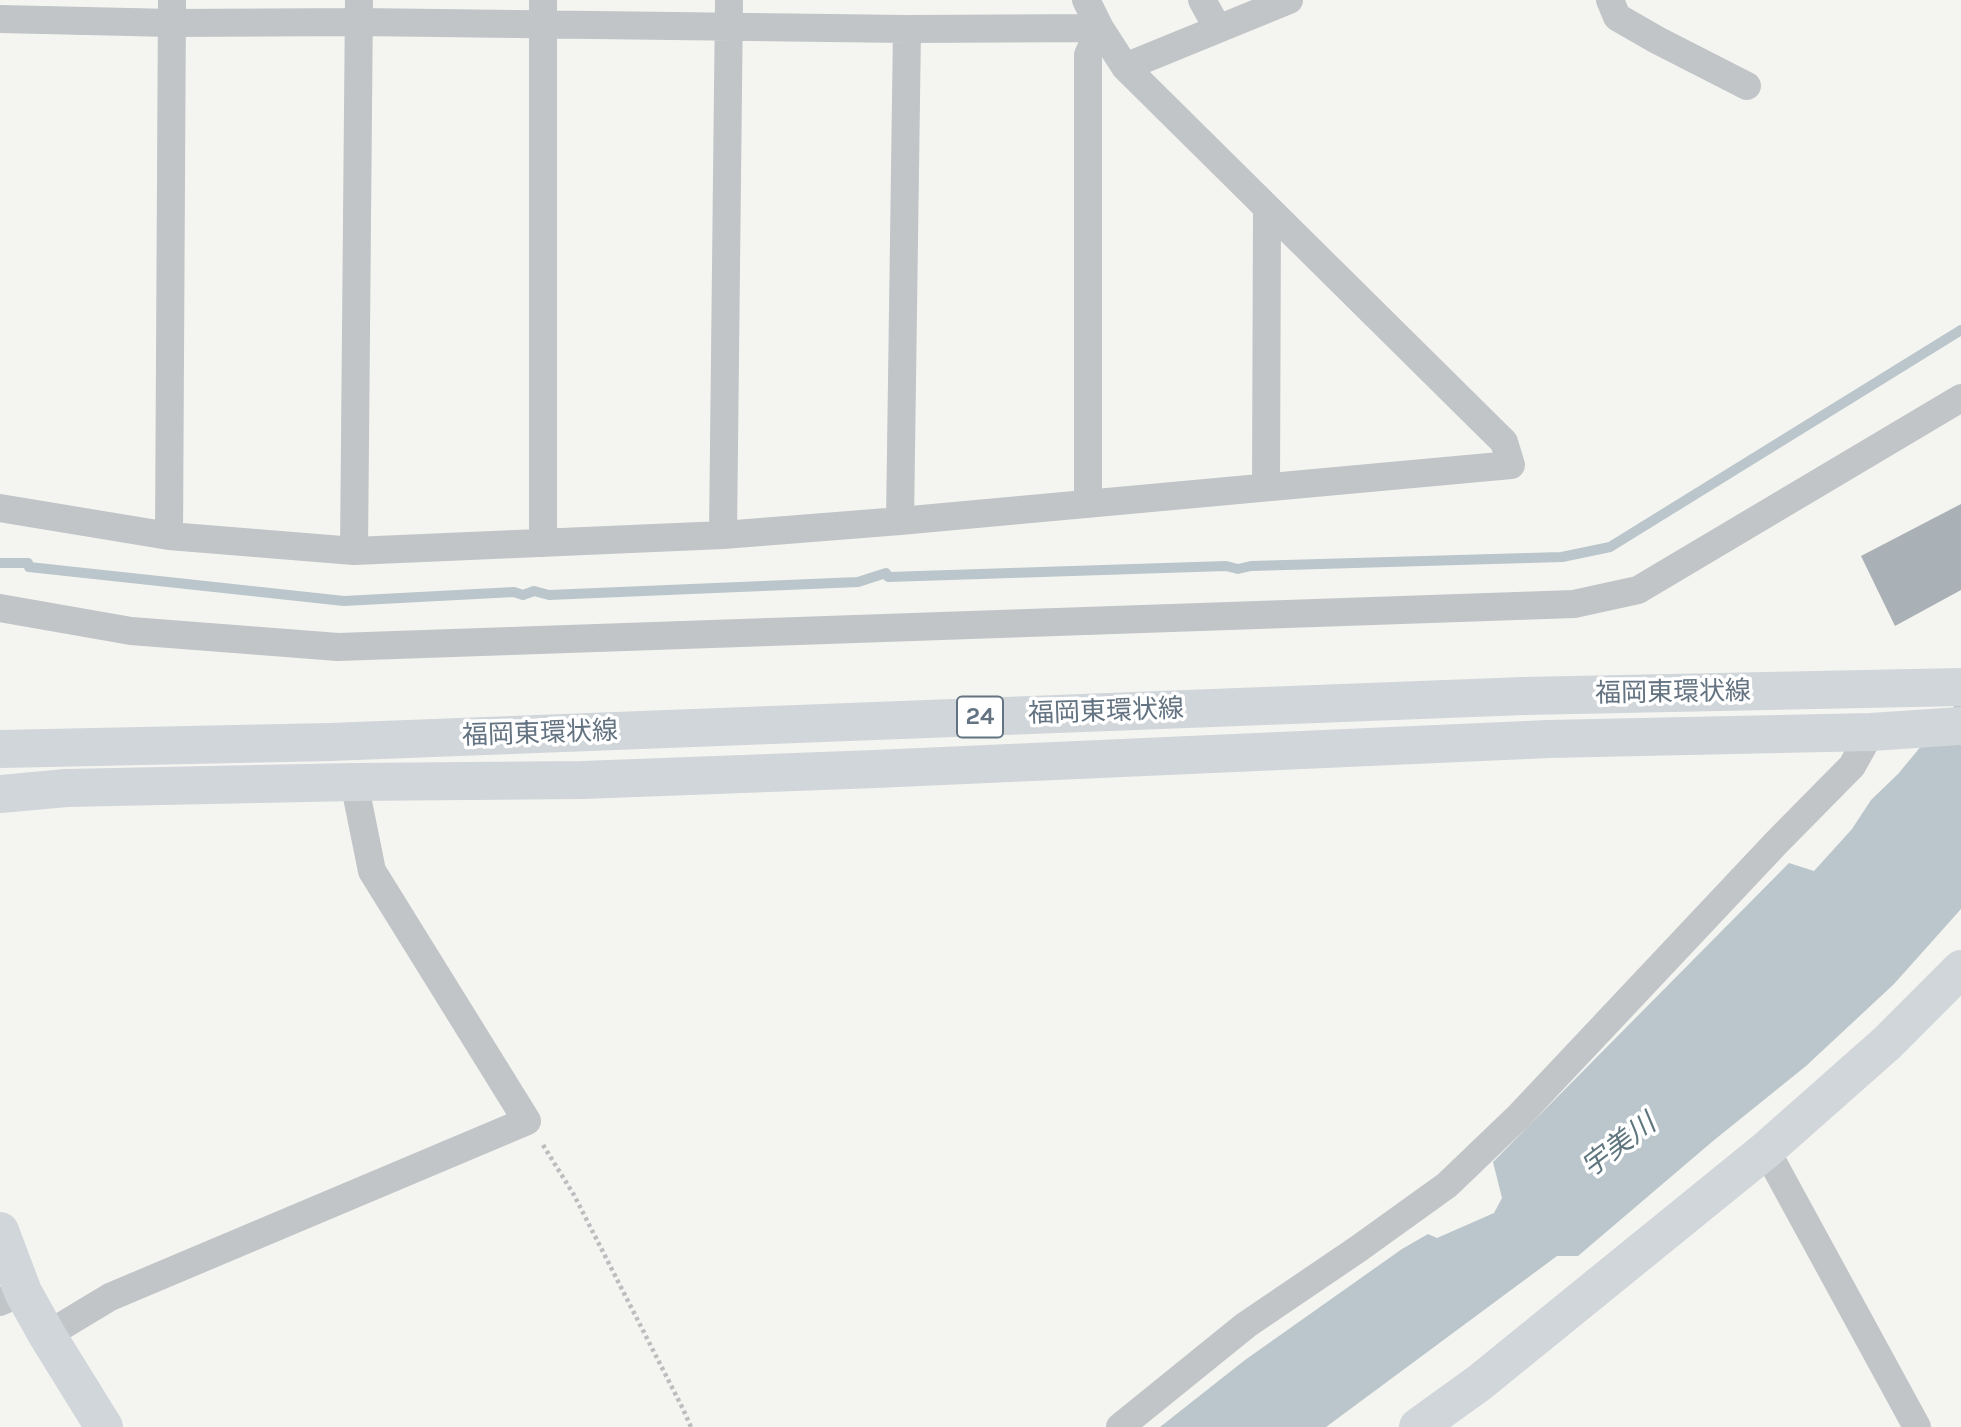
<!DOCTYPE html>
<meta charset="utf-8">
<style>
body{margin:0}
canvas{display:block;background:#f4f4f0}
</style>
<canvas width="1961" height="1427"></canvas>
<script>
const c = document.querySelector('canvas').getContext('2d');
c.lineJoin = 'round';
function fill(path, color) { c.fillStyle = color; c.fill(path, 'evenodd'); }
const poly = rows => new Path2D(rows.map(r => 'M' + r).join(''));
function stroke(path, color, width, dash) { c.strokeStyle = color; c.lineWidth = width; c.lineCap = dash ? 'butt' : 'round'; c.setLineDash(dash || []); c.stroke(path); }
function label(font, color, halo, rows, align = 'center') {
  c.font = font + ' Karla,"Noto Sans JP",sans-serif'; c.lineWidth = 7; c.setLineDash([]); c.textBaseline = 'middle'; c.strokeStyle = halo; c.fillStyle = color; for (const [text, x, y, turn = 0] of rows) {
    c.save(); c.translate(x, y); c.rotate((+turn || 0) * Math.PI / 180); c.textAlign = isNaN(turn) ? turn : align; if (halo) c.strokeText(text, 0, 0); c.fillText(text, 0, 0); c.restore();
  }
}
fill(poly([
 [1961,698,1961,909,1894,984,1806,1066,1713,1141,1578,1256,1557,1256,1326,1427,1160,1427,1245,1360,1402,1249,1428,1234,1437,1238,1494,1213,1502,1198,1493,1162,1789,863,1814,871,1852,829,1871,800,1898,774]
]), '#bac6cb');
stroke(poly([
 [0,563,28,563,29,567,344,601,514,592,523,595,534,591,549,595,858,582,886,573,888,577,1226,566,1238,569,1251,566,1562,557,1610,547,1961,330]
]), '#bac6cb', 10);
fill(poly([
 [1961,504,1961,590,1895,626,1861,556]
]), '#aab1b6');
stroke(poly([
 [543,1145,574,1195,683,1409,691,1427]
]), '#bbbdbf', 4.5, [3.5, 3.5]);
stroke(poly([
 [543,0,543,543],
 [1202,0,1218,29],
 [1610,0,1617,17,1657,40,1747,86],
 [0,19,172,23,359,22,907,29,1100,28],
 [1125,67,1289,0],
 [1266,487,1267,208],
 [1088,504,1088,55,1100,28],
 [0,508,169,536,354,551,723,535,900,521,1511,465,1504,442,1125,67,1100,28,1086,0],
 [900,521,907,29],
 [723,535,729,0],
 [169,536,172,0],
 [354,551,359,0],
 [0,608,131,631,338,647,1574,604,1638,590,1961,398],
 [1766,1150,1917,1427],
 [0,1302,23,1292],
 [47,1335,110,1297,527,1121,372,871,354,782],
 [1120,1427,1246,1325,1358,1249,1447,1185,1519,1116,1777,842,1852,766,1871,732]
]), '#c1c5c8', 28);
stroke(poly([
 [0,1231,23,1292,47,1335,104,1427],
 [1418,1427,1479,1383,1766,1150,1887,1043,1961,969]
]), '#d1d6da', 38);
stroke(poly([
 [0,749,330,742,1524,696,1961,687],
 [0,794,66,788,354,782,583,780,875,769,1549,739,1871,732,1961,726]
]), '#d1d6da', 38);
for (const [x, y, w] of [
 [980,717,46]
]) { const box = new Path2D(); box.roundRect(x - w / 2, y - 20.5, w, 41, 5); c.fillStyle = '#fff'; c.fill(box); stroke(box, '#637381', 2); }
label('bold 24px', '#637381', null, [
 ["24",980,717]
]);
label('26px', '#637381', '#fff', [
 ["福岡東環状線",1673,693,-1],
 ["福岡東環状線",1106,712,-2],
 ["福岡東環状線",540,734,-2]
]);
label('italic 28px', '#5f767f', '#fff', [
 ["宇美川",1619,1146,-37]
]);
</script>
